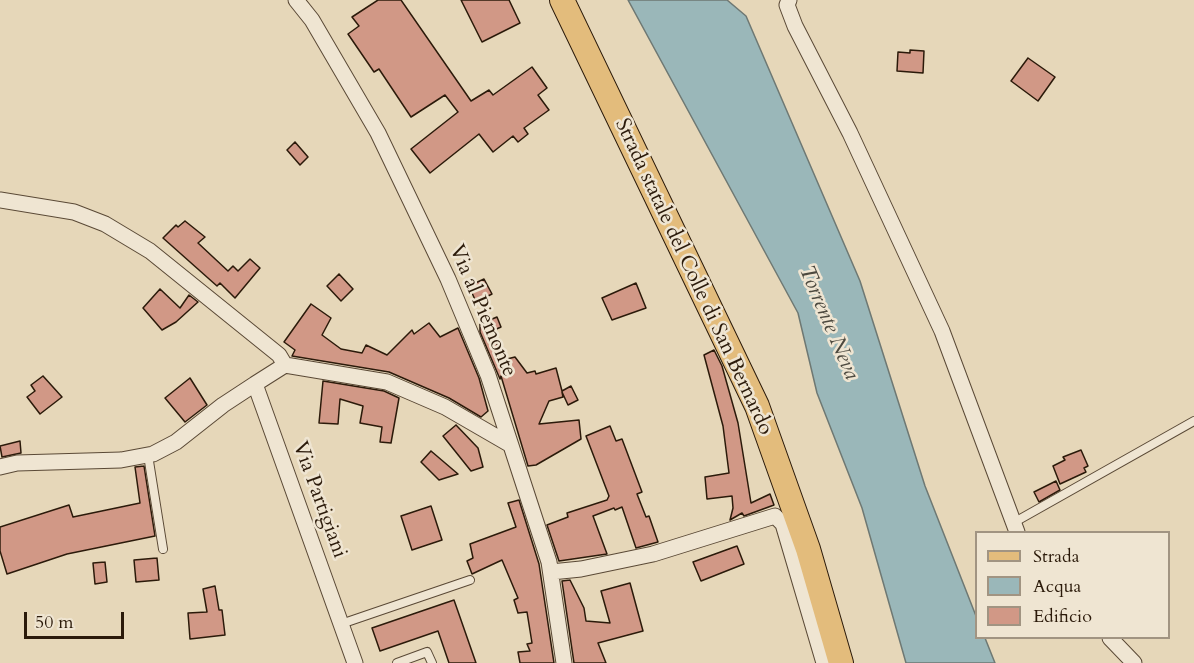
<!DOCTYPE html>
<style>
body{margin:0}
#map{position:relative;width:1194px;height:663px;overflow:hidden;background:#e6d7b9;font-family:Cardo,serif}
canvas{display:block}
.legend{position:absolute;left:975px;top:531px;width:195px;height:108px;box-sizing:border-box;background:#efe5d2;border:2px solid #a19482;margin:0;padding:8px 10px;list-style:none;font-size:18px;color:#2b1a0a}
.legend li{display:flex;align-items:center;gap:12px;height:30px}
.legend b{width:30px;border:2px solid #a19482}
.scale{position:absolute;left:24px;top:612px;width:100px;height:27px;box-sizing:border-box;border:3px solid #2b1a0a;border-top:0;padding-left:8px;font-size:18px;line-height:21px;white-space:nowrap;color:#2b1a0a;-webkit-text-stroke:4px #efe5d2;paint-order:stroke}
</style>
<div id="map">
<canvas width="1194" height="663"></canvas>
<ul class="legend">
<li><b style="height:8px;background:#e3bc7c"></b>Strada</li>
<li><b style="height:16px;background:#9ab7b9"></b>Acqua</li>
<li><b style="height:16px;background:#d19886"></b>Edificio</li>
</ul>
<div class="scale">50 m</div>
</div>
<script>
const c = document.querySelector('canvas').getContext('2d');
c.lineJoin = 'round';
function fill(path, color) { c.fillStyle = color; c.fill(path, 'evenodd'); }
const poly = rows => new Path2D(rows.map(r => 'M' + r).join(''));
function stroke(path, color, width, dash) { c.strokeStyle = color; c.lineWidth = width; c.lineCap = dash ? 'butt' : 'round'; c.setLineDash(dash || []); c.stroke(path); }
function label(font, color, halo, rows, align = 'center') {
  c.font = font + ' Cardo,serif'; c.lineWidth = 5; c.setLineDash([]); c.textBaseline = 'middle'; c.strokeStyle = halo; c.fillStyle = color; for (const [text, x, y, turn = 0] of rows) {
    c.save(); c.translate(x, y); c.rotate((+turn || 0) * Math.PI / 180); c.textAlign = isNaN(turn) ? turn : align; if (halo) c.strokeText(text, 0, 0); c.fillText(text, 0, 0); c.restore();
  }
}
const water = poly([
 [628,0,727,0,746,16,860,281,925,486,976,616,976,638,985,638,995,663,906,663,862,508,817,393,798,313,628,0]
]);
fill(water, '#9ab7b9');
stroke(water, '#6e7873', 1.5);
const building = poly([
 [378,0,401,0,471,101,489,90,493,95,532,67,547,88,538,95,549,110,524,128,528,134,518,142,513,136,493,152,479,134,430,173,411,149,458,112,445,95,411,117,379,69,374,72,348,34,359,26,352,17,378,0],
 [461,0,509,0,520,23,482,42,461,0],
 [910,50,924,51,923,73,897,71,898,52,910,53,910,50],
 [1028,58,1055,77,1038,101,1011,81,1028,58],
 [295,142,308,157,300,165,287,150,295,142],
 [185,221,205,237,198,243,228,271,233,266,238,271,250,259,260,268,235,298,220,283,217,286,163,238,176,225,178,227,185,221],
 [339,274,353,289,341,301,327,286,339,274],
 [484,279,492,294,476,302,469,286,484,279],
 [636,283,646,308,612,320,602,298,636,283],
 [160,289,180,308,189,295,198,302,176,322,162,330,143,308,160,289],
 [311,304,331,318,322,335,341,349,362,353,366,345,387,355,412,330,414,334,429,323,440,337,458,328,479,378,488,411,481,417,449,398,389,372,292,356,295,350,284,342,311,304],
 [497,317,501,327,492,331,503,360,515,357,527,373,535,371,536,374,556,368,562,391,571,386,578,400,568,405,562,392,563,397,549,401,539,424,579,420,581,439,536,465,528,466,501,376,500,379,480,332,480,324,497,317],
 [714,350,722,366,738,423,751,503,770,494,774,505,744,516,742,513,730,520,733,508,732,496,707,499,705,477,729,473,723,426,704,355,714,350],
 [43,376,62,397,40,414,27,397,35,391,31,385,43,376],
 [190,378,207,405,185,422,165,398,190,378],
 [323,381,384,391,399,398,391,443,380,442,382,427,360,423,363,406,340,399,338,424,319,423,323,381],
 [456,425,478,448,483,467,471,471,443,436,456,425],
 [610,426,616,441,622,439,642,492,637,494,646,517,649,516,658,542,636,548,622,507,615,510,614,508,593,516,607,554,559,561,547,525,568,517,567,513,607,500,609,496,586,436,610,426],
 [20,441,21,453,2,457,0,446,20,441],
 [1081,450,1088,466,1084,468,1086,472,1060,484,1053,466,1065,460,1063,457,1081,450],
 [431,451,458,474,439,480,421,462,431,451],
 [144,466,155,536,67,554,7,574,0,551,0,527,69,505,73,517,140,503,135,467,144,466],
 [1056,481,1060,490,1039,502,1034,492,1056,481],
 [519,500,539,564,554,663,520,663,518,652,530,651,527,644,532,643,527,612,518,613,514,600,518,598,502,560,472,574,467,561,473,558,470,544,516,527,508,503,519,500],
 [431,506,442,540,412,550,401,516,431,506],
 [737,546,744,564,701,581,693,562,737,546],
 [157,558,159,580,136,582,134,560,157,558],
 [105,562,107,582,95,584,93,563,105,562],
 [570,580,584,608,586,621,610,623,601,591,630,583,643,631,598,643,606,663,574,663,562,581,570,580],
 [215,586,219,610,222,610,225,635,190,639,188,613,207,612,203,589,215,586],
 [454,600,476,663,449,663,438,631,380,651,372,628,454,600]
]);
fill(building, '#d19886');
stroke(building, '#2b1a0a', 1.5);
const service = poly([
 [148,455,163,549],
 [1013,523,1194,421],
 [341,624,470,580],
 [397,663,427,652,432,663]
]);
const minor = poly([
 [296,0,312,20,378,133,448,279,488,375,549,562,564,663],
 [789,0,787,5,795,26,850,133,942,331,1017,532],
 [0,200,74,212,105,224,150,251,279,355,285,365,387,382,445,407,509,444],
 [285,365,255,384,355,663],
 [0,467,17,463,121,460,153,454,176,442,223,405,255,384],
 [551,572,581,569,653,554,775,516,783,524,824,663],
 [1110,638,1134,663]
]);
const primary = poly([
 [562,0,757,406,808,549,841,663]
]);
stroke(service, '#5a4936', 10);
stroke(minor, '#5a4936', 17);
stroke(primary, '#2b1a0a', 26);
stroke(service, '#efe5d2', 8);
stroke(minor, '#efe5d2', 15);
stroke(primary, '#e3bc7c', 24);
label('21px', '#2b1a0a', '#efe5d2', [
 ["Strada statale del Colle di San Bernardo",693,277,65],
 ["Via al Piemonte",482,311,67],
 ["Via Partigiani",319,500,70]
]);
label('italic 22px', '#4c493f', '#efe5d2', [
 ["Torrente Neva",828,323,67]
]);
</script>
